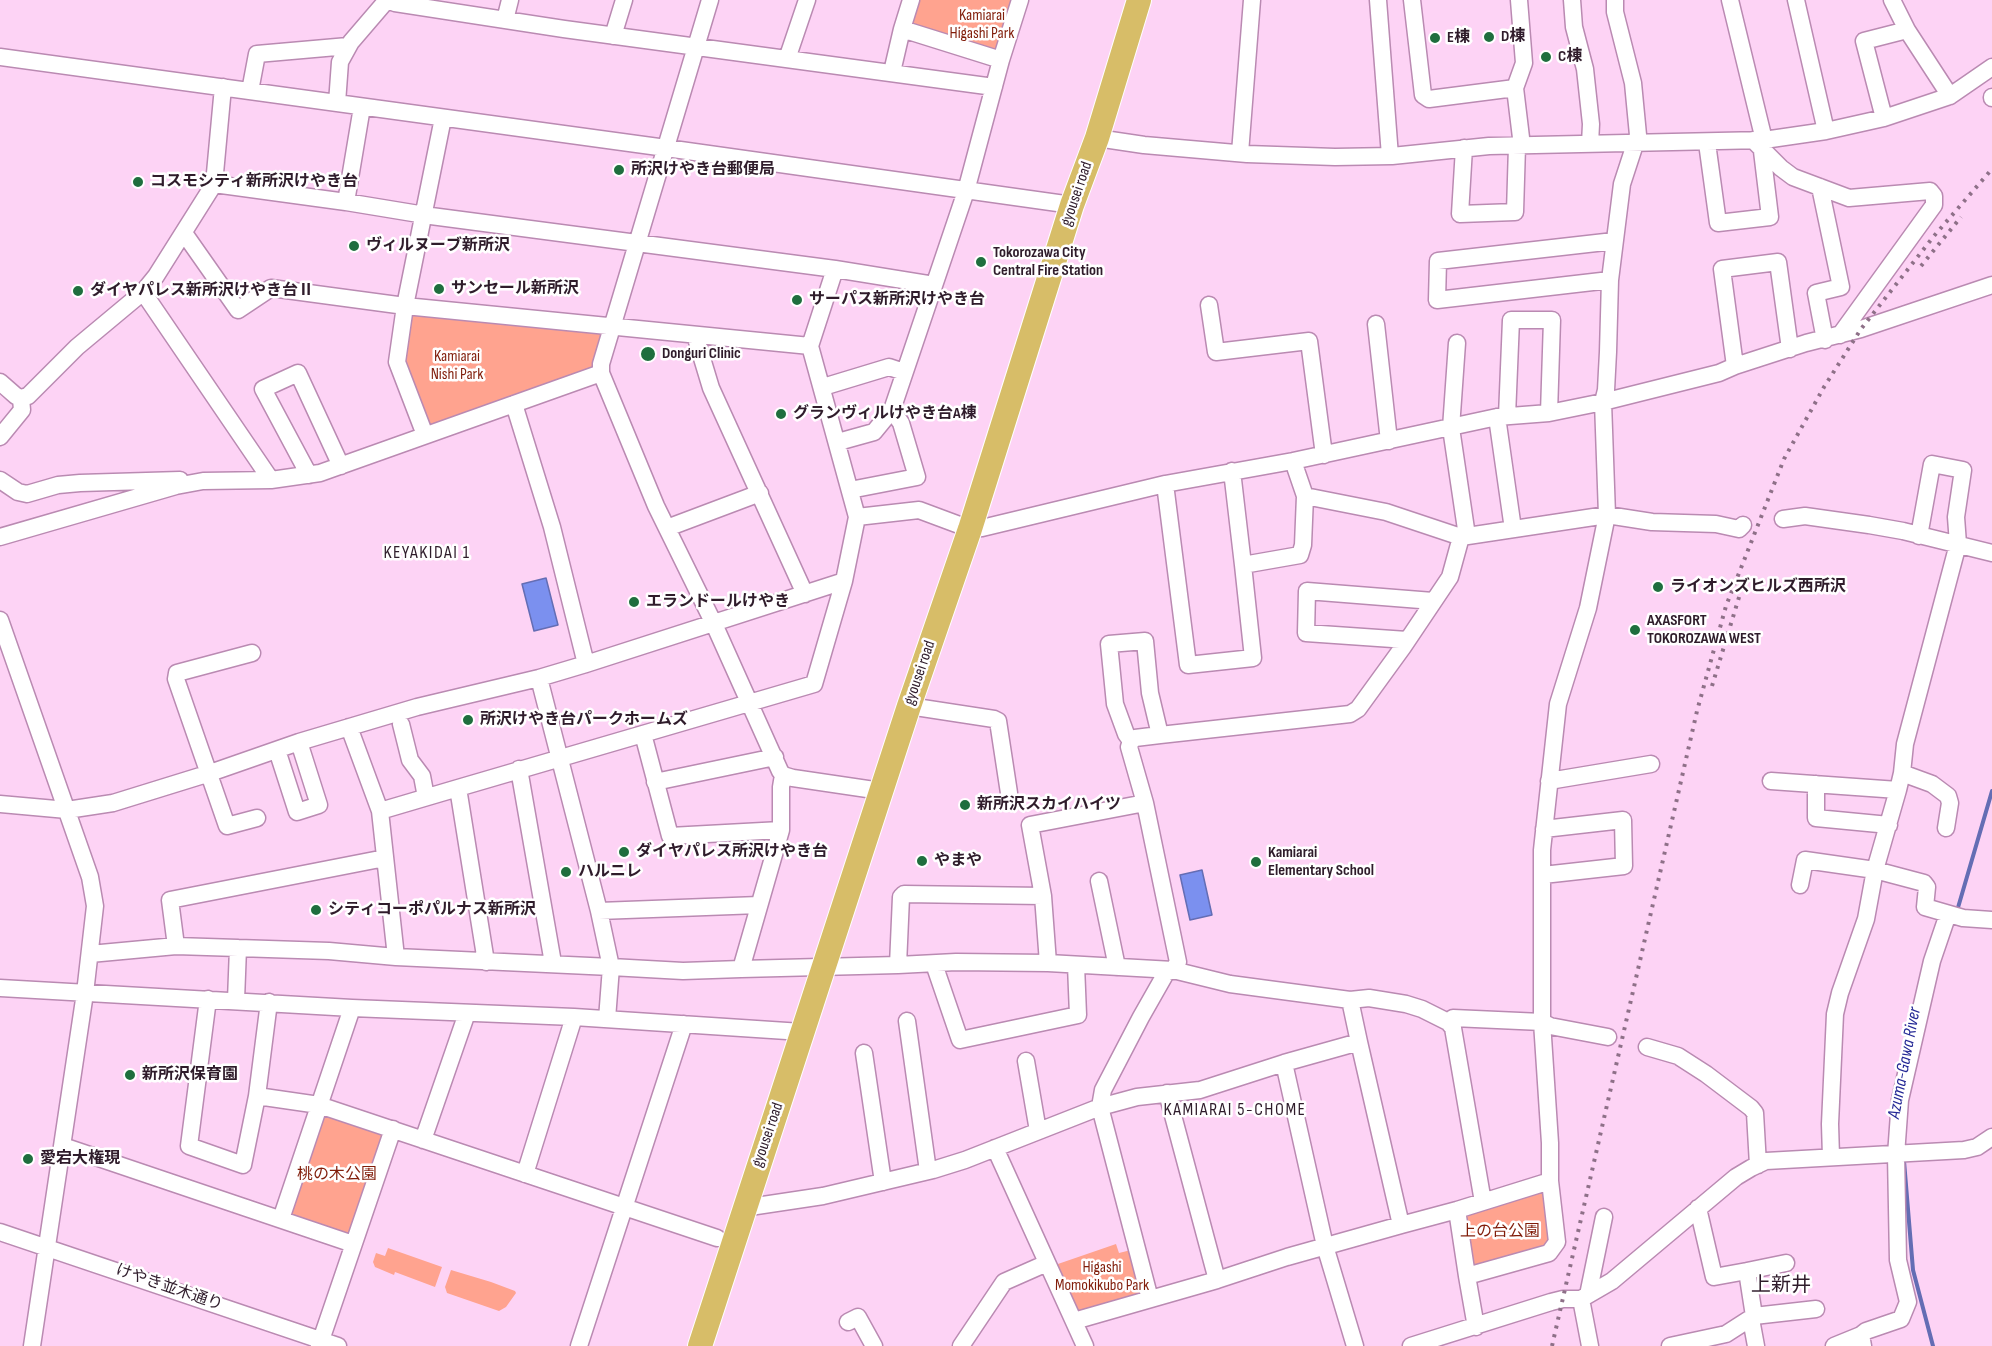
<!DOCTYPE html>
<meta charset="utf-8">
<style>
body{margin:0}
canvas{display:block;background:#fdd3f5}
</style>
<canvas width="1992" height="1346"></canvas>
<script>
const c = document.querySelector('canvas').getContext('2d');
c.lineJoin = 'round';
function fill(path, color) { c.fillStyle = color; c.fill(path, 'evenodd'); }
const poly = rows => new Path2D(rows.map(r => 'M' + r).join(''));
function stroke(path, color, width, dash) { c.strokeStyle = color; c.lineWidth = width; c.lineCap = dash ? 'butt' : 'round'; c.setLineDash(dash || []); c.stroke(path); }
function label(font, color, halo, rows, align = 'center') {
  c.font = font + ' "Sofia Sans Condensed","Noto Sans JP",sans-serif'; c.lineWidth = 5; c.setLineDash([]); c.textBaseline = 'middle'; c.strokeStyle = halo; c.fillStyle = color; for (const [text, x, y, turn = 0] of rows) {
    c.save(); c.translate(x, y); c.rotate((+turn || 0) * Math.PI / 180); c.textAlign = isNaN(turn) ? turn : align; if (halo) c.strokeText(text, 0, 0); c.fillText(text, 0, 0); c.restore();
  }
}
fill(poly([
 [918,0,1016,0,999,52,993,54,911,23],
 [413,313,599,332,601,336,592,369,433,427,427,425,402,360,408,316],
 [322,1115,382,1132,384,1137,351,1233,346,1236,292,1217,290,1213],
 [1540,1191,1544,1193,1552,1241,1545,1248,1475,1269,1470,1266,1463,1216],
 [1116,1244,1119,1253,1131,1250,1143,1290,1140,1294,1080,1312,1075,1310,1055,1265],
 [388,1248,442,1267,435,1287,395,1272,394,1275,375,1267,373,1262,376,1253,385,1256],
 [451,1270,491,1282,515,1291,516,1293,506,1307,499,1311,447,1293,445,1287]
]), '#ffa38f');
const water = poly([
 [546,578,558,625,534,631,522,584,546,578],
 [1202,870,1212,915,1190,920,1180,875,1202,870]
]);
fill(water, '#7b90ef');
stroke(water, '#646db4', 1.5);
stroke(poly([
 [1957,911,1992,791],
 [1904,1161,1913,1270,1933,1346]
]), '#646db4', 4);
const minor = poly([
 [389,0,395,3,564,29,994,87],
 [710,0,601,364,601,373,656,506,714,624,780,771,783,775,793,778,881,791],
 [1378,0,1390,156],
 [1412,0,1423,95,1429,99,1515,88],
 [1519,0,1524,63,1515,88,1522,146],
 [1572,0,1574,27,1585,69,1591,124,1590,144],
 [1730,0,1764,140],
 [1796,0,1826,131],
 [1892,0,1907,30,1950,96],
 [505,20,510,0],
 [902,29,911,0],
 [613,36,624,0],
 [0,57,666,148,1072,205],
 [787,59,807,0],
 [892,72,902,29,1001,60],
 [250,91,257,54,348,46],
 [1992,98,1992,97],
 [337,103,340,62,351,42,387,0],
 [1884,118,1864,41,1907,30],
 [1097,138,1144,145,1247,154,1335,157,1392,156,1489,146,1764,140,1826,131,1884,118,1950,96,1992,67],
 [1753,140,1781,168,1793,177,1849,198,1930,191,1934,196,1934,205,1840,335],
 [1707,143,1718,223,1770,217,1762,151],
 [1464,148,1460,214,1515,212,1517,146],
 [1240,153,1252,0],
 [214,184,346,202,431,216,835,269,934,285],
 [1820,187,1841,287,1816,293,1825,340],
 [346,202,362,107],
 [184,233,238,310,271,288,405,306,810,346],
 [1610,280,1437,300,1438,261,1614,241],
 [143,292,271,480],
 [1209,305,1216,352,1309,341,1324,455],
 [1376,324,1389,441],
 [695,335,711,388,805,594],
 [1457,343,1451,428,1467,536],
 [1735,366,1722,269,1778,262,1790,349],
 [0,382,16,396,21,398,28,396,77,347,143,292,156,276,214,184,223,87],
 [823,387,889,367,904,372],
 [514,404,552,527,586,664],
 [1507,416,1511,320,1552,320,1549,413],
 [1497,417,1513,529],
 [425,435,397,362,405,306,443,118],
 [0,437,22,410,21,398],
 [838,442,874,432,892,410,966,191,1001,60,1020,0],
 [1293,461,1305,496],
 [1232,471,1243,565],
 [309,475,263,389,298,373,341,466],
 [0,480,18,492,27,494,58,485,80,483,180,480],
 [1165,484,1188,665,1253,658,1243,565,1300,555,1303,545,1305,496,1386,512,1461,537,1607,515,1652,522,1716,524,1739,529,1743,525],
 [850,490,917,477,901,423,892,410],
 [857,517,919,510,970,529,982,528,1165,484,1293,461,1497,417,1549,413,1603,402,1719,373,1735,366,1806,343,1861,329,1992,285],
 [1783,519,1805,516,1869,525,1903,531,1992,553],
 [667,528,760,493],
 [0,537,176,486,203,481,271,480,320,473,601,373],
 [0,620,90,877,95,906,85,993,32,1346],
 [1407,640,1306,633,1307,591,1433,601],
 [252,653,177,673,176,679,227,826,257,818],
 [909,706,994,719,998,721,1009,793],
 [401,724,410,760,422,776,426,797],
 [349,727,380,811,458,788,486,962],
 [643,734,670,836,781,830],
 [1160,735,1350,714,1358,709,1403,647,1450,577,1461,537],
 [1131,741,1135,738,1160,735,1150,693,1145,641,1109,644,1115,704,1126,734,1131,741,1129,747,1145,803],
 [277,750,297,812,319,805,299,742],
 [519,769,553,963],
 [1902,773,1932,784,1948,796,1950,803,1946,828],
 [1549,781,1651,764],
 [1771,781,1898,790,1875,870,1805,860,1800,885],
 [655,782,775,757],
 [1816,784,1816,818,1889,825],
 [458,788,814,684,844,581,857,517,810,346,835,269],
 [1898,790,1902,773,1905,744,1958,544,1956,517,1963,470,1932,464,1919,536],
 [0,804,67,810,113,803,210,773,299,742,417,707,539,678,586,664,844,581],
 [380,811,396,957],
 [1543,875,1624,866,1623,820,1544,829],
 [1099,881,1117,967],
 [599,911,759,905],
 [176,946,170,900,385,858],
 [90,954,176,946,238,948,329,951,396,957,611,967,599,911,539,678],
 [1048,963,1043,896,1030,825,1145,803,1178,962,1173,970,1166,973,1141,1017,1103,1090,1100,1107,1150,1299],
 [934,964,960,1040,1078,1015,1076,965],
 [898,965,901,897,904,894,1043,896],
 [741,969,898,965,956,962,1048,963,1173,970,1230,984,1350,1000,1359,1042,1284,1063,1200,1090,1137,1097,1100,1107,965,1160,933,1170,823,1196,743,1208],
 [0,988,352,1008,574,1017,802,1032],
 [208,999,189,1146,243,1165,257,1096,269,1002],
 [236,1000,238,948],
 [1350,1000,1369,998,1406,1004,1422,1009,1448,1022],
 [607,1019,611,967,683,971,741,969,781,830,781,787,783,775],
 [907,1021,928,1171],
 [1647,1047,1678,1056,1706,1074,1751,1108,1755,1113,1758,1165],
 [864,1053,883,1182],
 [1026,1061,1038,1131],
 [1284,1063,1325,1246,1355,1346],
 [257,1096,319,1105,717,1238],
 [423,1140,467,1013],
 [63,1146,353,1244],
 [995,1148,1085,1346],
 [1831,1157,1830,1124,1835,1014,1840,993,1866,919,1875,870,1924,883,1927,887,1925,907,1963,918,1992,920],
 [525,1174,574,1017],
 [1483,1202,1453,1028,1448,1022,1453,1018,1542,1022,1550,1026,1608,1037],
 [1698,1208,1714,1277,1747,1271,1754,1316],
 [1457,1210,1467,1276],
 [281,1219,352,1008],
 [1401,1225,1457,1210,1550,1181],
 [0,1232,338,1346],
 [1747,1271,1786,1263],
 [1217,1280,1287,1257,1401,1225,1359,1042],
 [1588,1295,1604,1217],
 [1581,1299,1590,1346],
 [1751,1319,1756,1346],
 [1074,1321,1217,1280,1167,1093],
 [848,1322,858,1317,874,1346],
 [1476,1327,1467,1276,1549,1253,1557,1242,1550,1181,1550,1143,1542,1022,1542,850,1558,704,1588,608,1607,515,1603,402,1606,390,1608,352,1610,280,1622,184,1638,135,1633,83,1615,12,1615,0],
 [319,1346,393,1129],
 [579,1346,684,1024],
 [961,1346,1004,1282,1047,1263],
 [1411,1346,1551,1302,1563,1299,1581,1299,1612,1281,1736,1177,1751,1168,1766,1161,1964,1150,1977,1147,1992,1137],
 [1670,1346,1726,1334,1754,1316,1816,1309],
 [1834,1346,1861,1335],
 [1863,1346,1861,1335,1866,1331,1901,1319,1908,1302,1898,1260,1896,1155,1900,1100,1932,961,1948,914]
]);
const highway = poly([
 [700,1346,909,706,970,529,1072,205,1097,138,1139,0]
]);
stroke(minor, '#ba8ab2', 19);
stroke(highway, '#fff', 26);
stroke(minor, '#fff', 16);
stroke(highway, '#d7bd68', 24);
stroke(poly([
 [1921,266,1961,217],
 [1712,686,1740,594],
 [1552,1346,1697,711,1726,606,1784,459,1824,387,1861,329,1934,236,1992,169]
]), '#8e7088', 4, [3, 6]);
for (const [x, y, r, color] of [
 [1489,37,6,"#1f6e3e"],
 [1435,38,6,"#1f6e3e"],
 [1546,57,6,"#1f6e3e"],
 [619,170,6,"#1f6e3e"],
 [138,182,6,"#1f6e3e"],
 [354,246,6,"#1f6e3e"],
 [981,262,6,"#1f6e3e"],
 [439,289,6,"#1f6e3e"],
 [78,291,6,"#1f6e3e"],
 [797,300,6,"#1f6e3e"],
 [648,354,8,"#1f6e3e"],
 [781,414,6,"#1f6e3e"],
 [1658,587,6,"#1f6e3e"],
 [634,602,6,"#1f6e3e"],
 [1635,630,6,"#1f6e3e"],
 [468,720,6,"#1f6e3e"],
 [965,805,6,"#1f6e3e"],
 [624,852,6,"#1f6e3e"],
 [922,861,6,"#1f6e3e"],
 [1256,862,6,"#1f6e3e"],
 [566,872,6,"#1f6e3e"],
 [316,910,6,"#1f6e3e"],
 [130,1075,6,"#1f6e3e"],
 [28,1159,6,"#1f6e3e"]
]) { const dot = new Path2D(); dot.arc(x, y, r, 0, 2 * Math.PI); c.fillStyle = color; c.fill(dot); stroke(dot, '#fff', 2); }
label('16px', '#811d0a', '#fff', [
 ["Kamiarai",982,16],
 ["Higashi Park",982,34],
 ["Kamiarai",457,357],
 ["Nishi Park",457,375],
 ["桃の木公園",337,1175],
 ["上の台公園",1500,1232],
 ["Higashi",1102,1268],
 ["Momokikubo Park",1102,1286]
]);
label('bold 16px', '#2f1c2b', '#fff', [
 ["D棟",1501,37],
 ["E棟",1447,38],
 ["C棟",1558,57],
 ["所沢けやき台郵便局",631,170],
 ["コスモシティ新所沢けやき台",150,182],
 ["ヴィルヌーブ新所沢",366,246],
 ["Tokorozawa City",993,253],
 ["Central Fire Station",993,271],
 ["サンセール新所沢",451,289],
 ["ダイヤパレス新所沢けやき台Ⅱ",90,291],
 ["サーパス新所沢けやき台",809,300],
 ["Donguri Clinic",662,354],
 ["グランヴィルけやき台A棟",793,414],
 ["ライオンズヒルズ西所沢",1670,587],
 ["エランドールけやき",646,602],
 ["AXASFORT",1647,621],
 ["TOKOROZAWA WEST",1647,639],
 ["所沢けやき台パークホームズ",480,720],
 ["新所沢スカイハイツ",977,805],
 ["ダイヤパレス所沢けやき台",636,852],
 ["Kamiarai",1268,853],
 ["Elementary School",1268,871],
 ["やまや",934,861],
 ["ハルニレ",578,872],
 ["シティコーポパルナス新所沢",328,910],
 ["新所沢保育園",142,1075],
 ["愛宕大権現",40,1159]
], 'left');
label('16px', '#2f1c2b', '#fff', [
 ["gyousei road",1077,194,-71],
 ["gyousei road",920,673,-71],
 ["gyousei road",768,1135,-71],
 ["けやき並木通り",169,1288,19]
]);
c.letterSpacing = '1.5px';
label('18px', '#2f1c2b', '#fff', [
 ["KEYAKIDAI 1",427,553],
 ["KAMIARAI 5-CHOME",1235,1110]
]);
c.letterSpacing = '0px';
label('italic 18px', '#262a96', '#fff', [
 ["Azuma-Gawa River",1905,1063,-79]
]);
label('20px', '#2f1c2b', '#fff', [
 ["上新井",1781,1286]
]);
</script>
